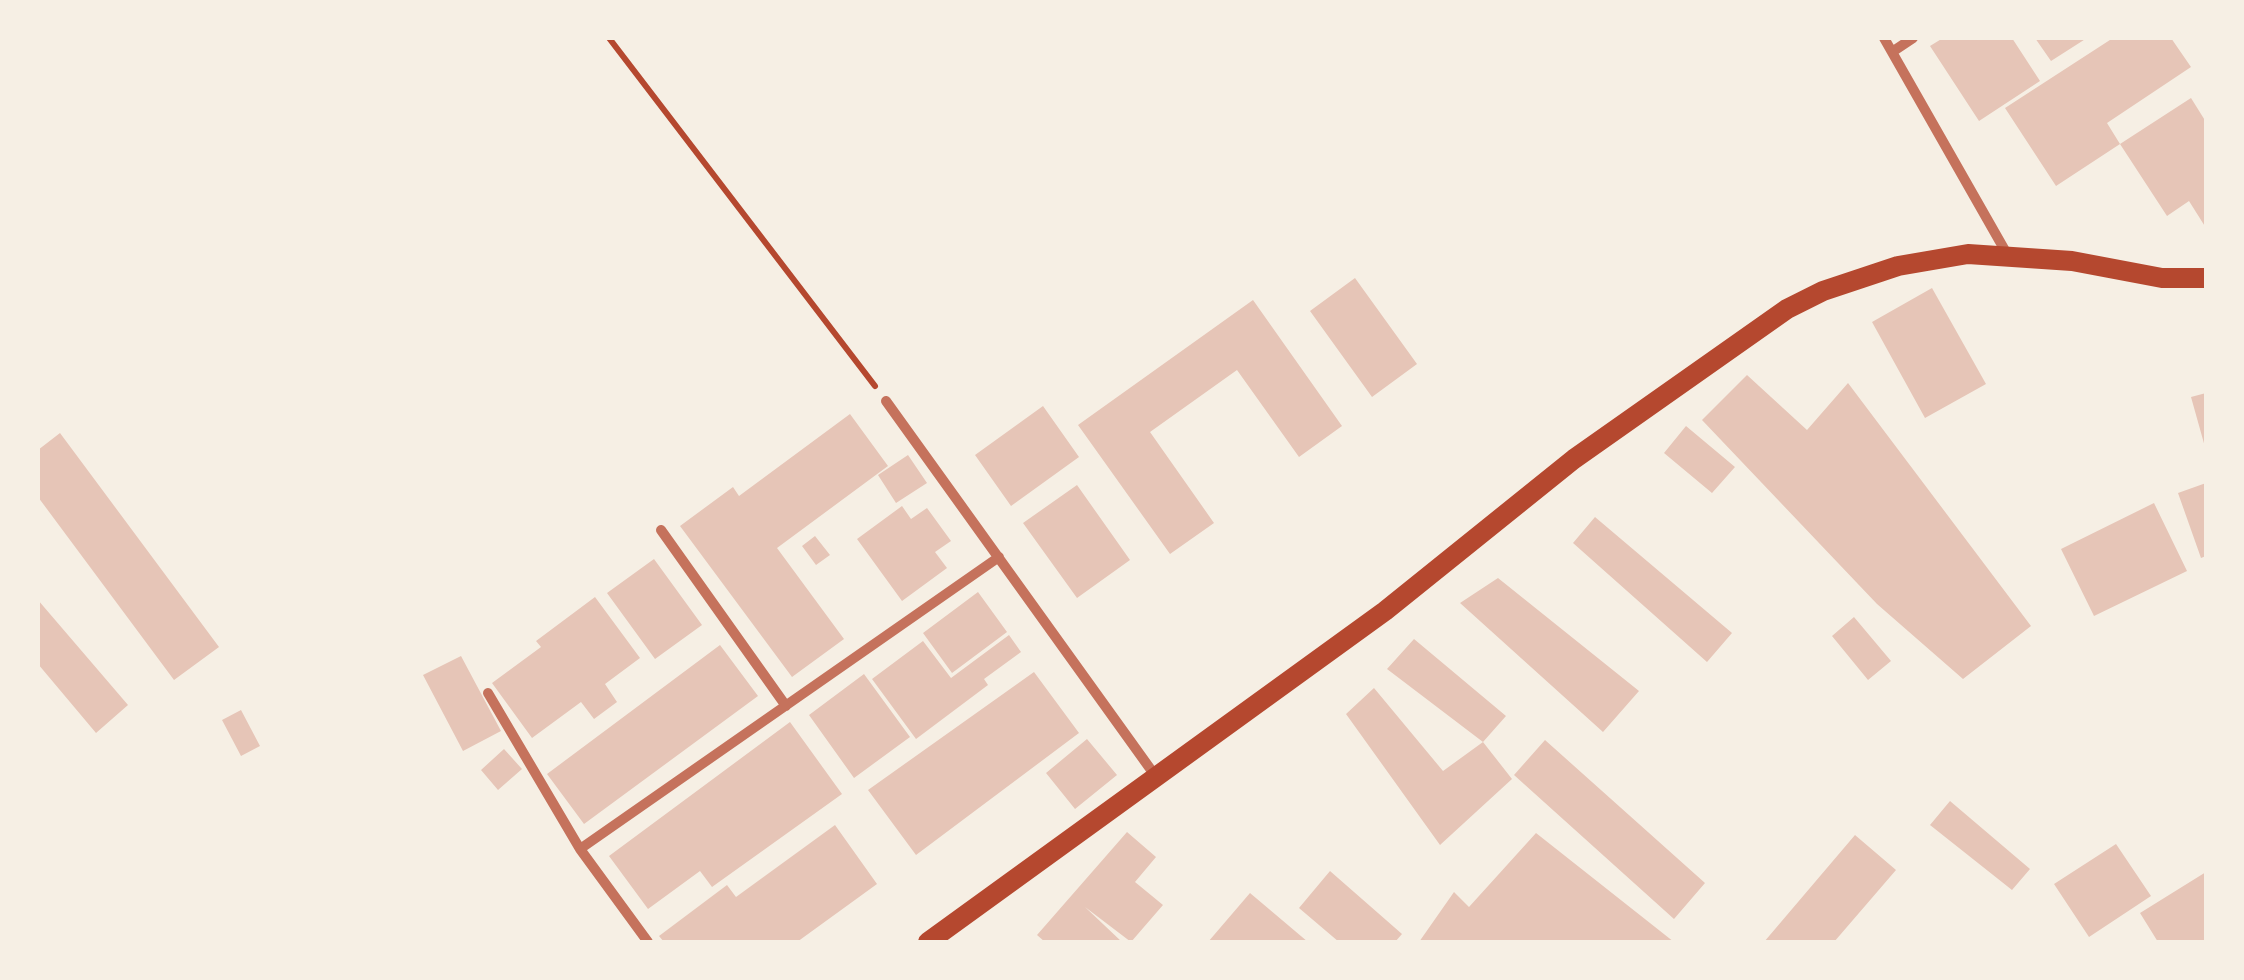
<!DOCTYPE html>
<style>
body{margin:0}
#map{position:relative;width:2244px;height:980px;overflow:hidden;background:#f6efe4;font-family:Lora,serif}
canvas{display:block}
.frame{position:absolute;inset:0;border:40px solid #f6efe4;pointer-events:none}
</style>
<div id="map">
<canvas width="2244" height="980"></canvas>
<div class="frame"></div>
</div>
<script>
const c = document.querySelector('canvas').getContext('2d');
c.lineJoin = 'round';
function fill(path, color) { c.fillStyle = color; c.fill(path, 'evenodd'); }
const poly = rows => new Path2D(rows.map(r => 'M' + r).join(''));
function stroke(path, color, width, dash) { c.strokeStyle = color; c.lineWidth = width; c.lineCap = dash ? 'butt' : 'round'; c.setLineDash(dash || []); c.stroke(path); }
fill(poly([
 [1943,38,2012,38,2040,81,1979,121,1930,46],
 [2035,38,2087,38,2051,61],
 [2113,38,2171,38,2191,67,2107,123,2120,144,2056,186,2005,108],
 [2191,98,2206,122,2206,228,2189,201,2167,216,2120,144],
 [1355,278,1417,364,1372,397,1310,311],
 [1932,288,1986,384,1925,418,1872,322],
 [1253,300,1342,426,1299,457,1237,370,1150,432,1214,523,1170,554,1078,425],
 [1747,375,1807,430,1848,383,2031,626,1963,679,1877,604,1702,420],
 [2206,393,2206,447,2205,447,2191,397],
 [1043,406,1079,457,1011,506,975,455],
 [850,414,888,466,777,548,844,639,792,677,680,526,733,487,739,496],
 [1686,426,1735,467,1712,493,1664,453],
 [60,433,219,647,174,680,38,497,38,450],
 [908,455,927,483,896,503,878,475],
 [2206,483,2206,556,2201,558,2178,493],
 [1077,485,1130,560,1077,598,1023,523],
 [2154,503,2187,571,2094,616,2061,549],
 [902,506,911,519,927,508,951,541,935,552,947,568,902,601,857,539],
 [1595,517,1732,633,1707,662,1573,543],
 [815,536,830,555,816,565,802,546],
 [654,559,702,625,655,659,607,593],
 [1498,578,1639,691,1603,732,1460,603],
 [978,592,1007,632,952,673,923,633],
 [595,597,640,658,605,684,617,702,594,719,581,702,532,738,492,683,541,647,536,641],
 [38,600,128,705,96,733,38,664],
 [1854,617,1891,661,1868,680,1832,636],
 [1009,635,1021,652,984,679,988,685,916,739,872,679,923,641,951,678],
 [1414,639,1506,716,1483,742,1387,669],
 [720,645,758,696,584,824,547,774],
 [461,656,501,731,463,751,423,675],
 [1034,672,1079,733,916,855,868,790],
 [864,674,910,737,854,778,809,715],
 [1374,688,1443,771,1483,742,1512,779,1440,845,1346,714],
 [241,710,260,746,241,756,222,720],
 [790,722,842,794,712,887,700,871,648,909,609,856],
 [1087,739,1117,775,1075,809,1046,773],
 [1545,740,1705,883,1674,919,1514,775],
 [504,749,522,769,498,790,481,770],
 [1950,801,2030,869,2012,890,1930,825],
 [835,825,877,884,797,942,664,942,659,936,727,885,736,897],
 [1127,832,1156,857,1135,882,1163,905,1131,942,1085,907,1122,942,1045,942,1037,935],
 [1536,833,1674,942,1419,942,1454,892,1469,907],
 [1855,835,1896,870,1834,942,1764,942],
 [2116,844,2151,896,2089,937,2054,884],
 [1330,871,1402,934,1395,942,1339,942,1299,908],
 [2206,872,2206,942,2158,942,2140,913],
 [1250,893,1308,942,1208,942]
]), '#e6c5b7');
stroke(poly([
 [609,38,875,386]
]), '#b5482f', 6);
stroke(poly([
 [1884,38,2007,254],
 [1892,52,1913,38],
 [886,401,1154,774],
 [661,530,786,706],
 [488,693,580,849],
 [648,942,580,849,999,557]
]), '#c5725c', 10);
stroke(poly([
 [928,942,1385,611,1574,459,1787,309,1823,291,1898,266,1968,254,2072,261,2162,278,2206,278]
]), '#b5482f', 20);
</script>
